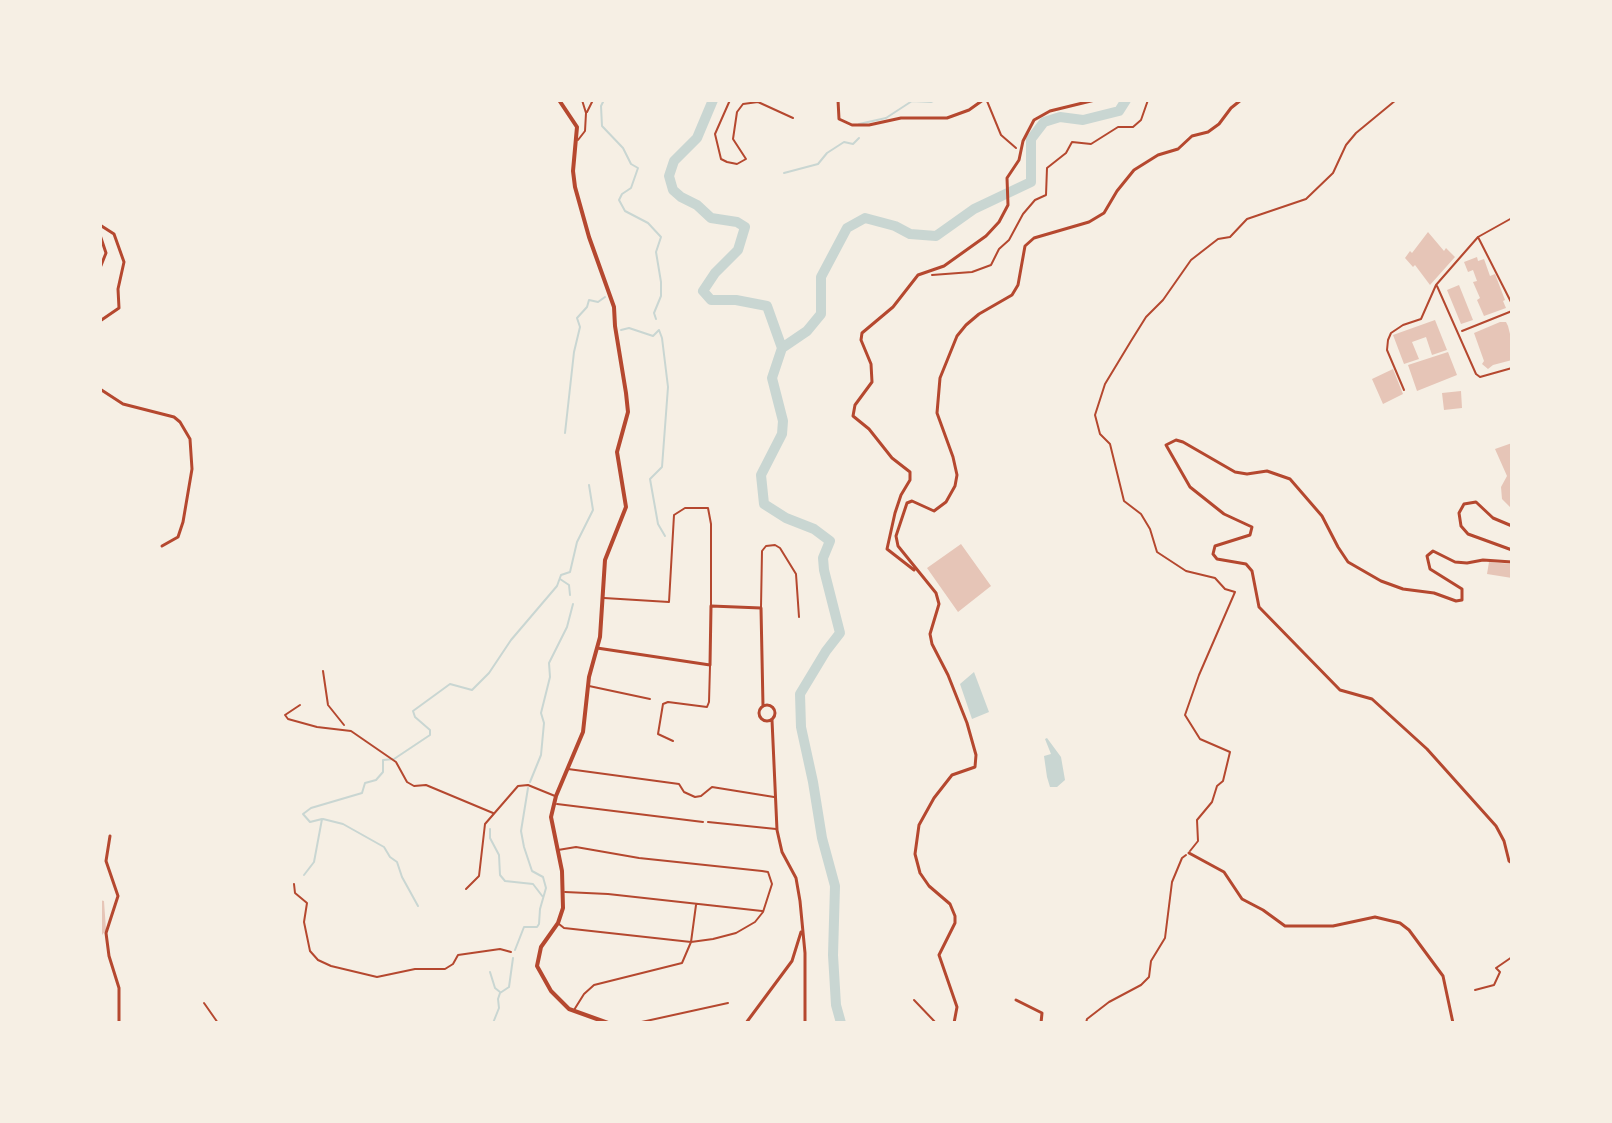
<!DOCTYPE html>
<style>
body{margin:0}
#map{position:relative;width:1612px;height:1123px;overflow:hidden;background:#f6efe4;font-family:Arial,sans-serif}
canvas{display:block}
.frame{position:absolute;inset:0;border:102px solid #f6efe4;pointer-events:none}
</style>
<div id="map">
<canvas width="1612" height="1123"></canvas>
<div class="frame"></div>
</div>
<script>
const c = document.querySelector('canvas').getContext('2d');
c.lineJoin = 'round';
function fill(path, color) { c.fillStyle = color; c.fill(path, 'evenodd'); }
const poly = rows => new Path2D(rows.map(r => 'M' + r).join(''));
function stroke(path, color, width, dash) { c.strokeStyle = color; c.lineWidth = width; c.lineCap = dash ? 'butt' : 'round'; c.setLineDash(dash || []); c.stroke(path); }
fill(poly([
 [974,672,989,712,972,719,960,684],
 [1047,738,1061,757,1065,780,1057,787,1050,787,1047,777,1044,756,1051,754,1045,739]
]), '#c9d6d2');
stroke(poly([
 [604,100,601,106,602,126,623,148,631,164,638,168,631,188,622,194,619,200,625,211,648,223,661,237,656,252,661,282,661,296,654,313,656,319],
 [859,124,886,118,912,101,931,102,935,100],
 [784,173,818,164,827,153,844,142,853,144,859,138],
 [621,330,629,328,653,336,659,330,662,338,668,387,662,467,650,479,658,524,665,536],
 [565,433,574,352,580,327,577,318,587,307,589,300,598,302,605,297],
 [560,579,569,585,570,595],
 [530,782,541,755,544,723,541,713,550,677,549,663,567,627,573,604],
 [323,819,343,824,384,847,390,857,397,862,402,877,418,906],
 [490,829,490,838,499,855,500,875,505,881,533,884,543,897],
 [304,875,314,862,322,819,310,822,303,814,311,808,362,793,365,783,376,780,383,772,383,760,394,759,430,735,430,730,415,717,413,711,450,684,472,690,489,673,511,640,557,586,561,575,570,572,577,542,593,510,589,485],
 [515,950,524,927,537,927,539,924,540,909,546,888,543,877,532,871,524,847,521,831,528,788],
 [490,972,495,988,500,992],
 [493,1023,499,1008,498,999,500,993,509,987,513,958]
]), '#c9d6d2', 2);
stroke(poly([
 [713,100,697,138,674,161,669,176,673,190,681,197,697,205,711,218,737,222,745,227,738,250,715,273,703,291,711,300,736,300,767,306,782,348,772,378,783,421,782,434,761,475,764,504,786,518,814,529,830,541,823,558,824,570,840,633,826,651,800,694,801,727,813,782,822,838,835,886,833,955,836,1005,841,1023],
 [782,348,807,331,821,314,821,277,847,228,865,218,895,226,910,234,936,236,974,209,1031,182,1031,139,1044,122,1060,117,1083,120,1119,111,1126,100]
]), '#c9d6d2', 10);
fill(poly([
 [1428,232,1444,251,1446,248,1455,257,1430,285,1415,265,1413,267,1405,258,1410,251,1412,253],
 [1477,257,1478,261,1484,259,1490,276,1495,274,1505,300,1503,301,1506,308,1484,316,1477,300,1480,298,1473,282,1477,281,1473,270,1468,272,1464,262],
 [1459,285,1473,320,1461,324,1447,290],
 [1435,320,1447,350,1432,355,1426,337,1412,342,1419,359,1404,364,1393,335],
 [1500,322,1506,322,1508,326,1512,342,1512,360,1493,365,1488,369,1482,364,1484,361,1474,333],
 [1448,352,1457,375,1417,391,1408,365],
 [1393,369,1403,394,1383,404,1372,379],
 [1461,391,1462,408,1444,410,1442,393],
 [1512,443,1512,509,1502,499,1501,487,1507,476,1495,449],
 [961,544,991,586,958,612,927,568],
 [1489,562,1512,564,1512,578,1487,574],
 [100,900,104,901,106,930,102,935]
]), '#e6c5b7');
stroke(poly([
 [987,101,1001,135,1016,148],
 [932,275,972,272,991,265,999,249,1009,240,1023,214,1035,200,1046,195,1047,168,1066,153,1072,142,1091,144,1118,127,1133,127,1141,120,1148,100],
 [1462,331,1512,311],
 [323,671,328,705,344,725],
 [1190,851,1198,841,1197,820,1212,802,1217,786,1223,781,1230,752,1200,739,1185,715,1199,675,1235,592,1225,589,1215,578,1186,571,1157,552,1150,529,1141,514,1124,501,1110,444,1100,434,1095,415,1105,384,1131,341,1146,317,1163,300,1191,260,1218,239,1230,237,1247,219,1306,199,1333,173,1346,145,1356,133,1396,100],
 [1475,990,1494,985,1500,972,1496,968,1512,957],
 [204,1003,218,1023],
 [1086,1023,1087,1019,1109,1002,1141,985,1149,977,1151,961,1165,938,1172,882,1182,858,1186,855]
]), '#b5482f', 2);
stroke(poly([
 [730,100,715,134,721,159,727,162,737,164,746,159,733,139,737,112,743,104,758,102,793,118],
 [587,112,593,100],
 [578,140,585,131,586,113,582,100],
 [1478,237,1512,304],
 [1437,286,1476,374,1480,377,1512,368],
 [1404,390,1387,350,1388,340,1391,333,1403,325,1421,319,1436,285,1478,237,1512,218],
 [604,598,669,602,674,515,685,508,708,508,711,524,711,605],
 [761,607,762,551,766,546,775,545,780,548,796,574,799,617],
 [589,686,650,699],
 [300,705,285,715,288,719,317,727,351,731,396,762,407,782,414,786,426,785,493,813],
 [673,741,658,734,663,704,668,702,707,707,709,702,710,666],
 [568,769,679,784,684,792,695,797,701,796,712,787,774,797],
 [557,804,703,822],
 [708,822,776,829],
 [558,850,576,847,639,858,762,871,768,872,772,884,763,912,755,922,736,933,713,939,691,942,564,928,559,924],
 [294,884,295,893,307,903,304,922,310,951,318,960,331,966,377,977,415,969,445,969,453,964,458,955,500,949,511,952],
 [466,889,479,876,485,824,518,786,528,785,555,796],
 [565,892,608,894,762,911],
 [914,1000,936,1023],
 [574,1010,584,994,594,985,682,963,691,942,696,905],
 [637,1023,728,1003]
]), '#b5482f', 2);
stroke(poly([
 [838,100,839,119,852,125,869,125,901,118,947,118,969,110,983,100],
 [100,225,114,234,124,262,118,289,119,308,100,321],
 [100,235,106,253,100,268],
 [100,389,123,404,174,417,180,422,190,439,192,469,183,522,178,537,162,546],
 [1512,526,1493,518,1476,502,1464,504,1459,513,1461,526,1468,534,1512,550],
 [1512,562,1483,560,1467,563,1455,562,1433,551,1427,556,1430,569,1462,589,1462,600,1456,601,1434,593,1403,589,1381,581,1348,562,1338,547,1322,516,1290,479,1267,471,1247,474,1235,472,1183,442,1176,440,1166,445,1190,487,1224,514,1252,527,1250,535,1215,546,1213,554,1217,559,1246,564,1252,571,1259,607,1340,690,1372,699,1427,749,1496,826,1504,841,1509,861,1512,863],
 [914,570,887,549,895,513,901,495,910,480,910,472,892,458,869,429,853,416,855,405,872,382,871,364,861,340,862,333,893,307,918,275,944,266,986,236,999,222,1008,205,1007,178,1019,160,1023,141,1034,120,1050,111,1095,100],
 [597,648,710,665,711,606,761,608,763,706],
 '759 713a8 8 0 1 1 16 0a8 8 0 1 1-16 0Z',
 [772,720,777,830,782,852,796,878,800,901,805,953,805,1023],
 [110,836,106,861,118,896,106,933,109,956,119,988,119,1023],
 [1189,853,1224,872,1242,899,1263,910,1285,926,1333,926,1375,917,1400,923,1409,930,1443,976,1453,1023],
 [1016,1000,1042,1013,1041,1023],
 [746,1023,792,961,801,932],
 [954,1023,957,1007,939,955,955,923,955,916,950,904,929,886,920,873,915,854,919,825,934,798,952,775,975,767,976,755,967,723,948,675,932,644,930,634,939,604,936,593,898,546,896,536,907,503,912,501,934,511,946,502,955,486,957,475,953,457,937,413,940,378,957,336,966,325,979,314,1012,295,1018,285,1025,246,1034,238,1089,222,1104,213,1117,191,1134,170,1158,155,1178,149,1192,136,1208,132,1219,124,1231,108,1241,100]
]), '#b5482f', 3);
stroke(poly([
 [559,100,577,127,573,171,575,187,589,237,614,307,615,326,626,393,628,412,617,452,626,507,605,560,600,637,589,677,583,732,556,796,551,817,562,871,563,908,558,923,541,947,537,966,551,991,569,1009,608,1023]
]), '#b5482f', 4);
</script>
